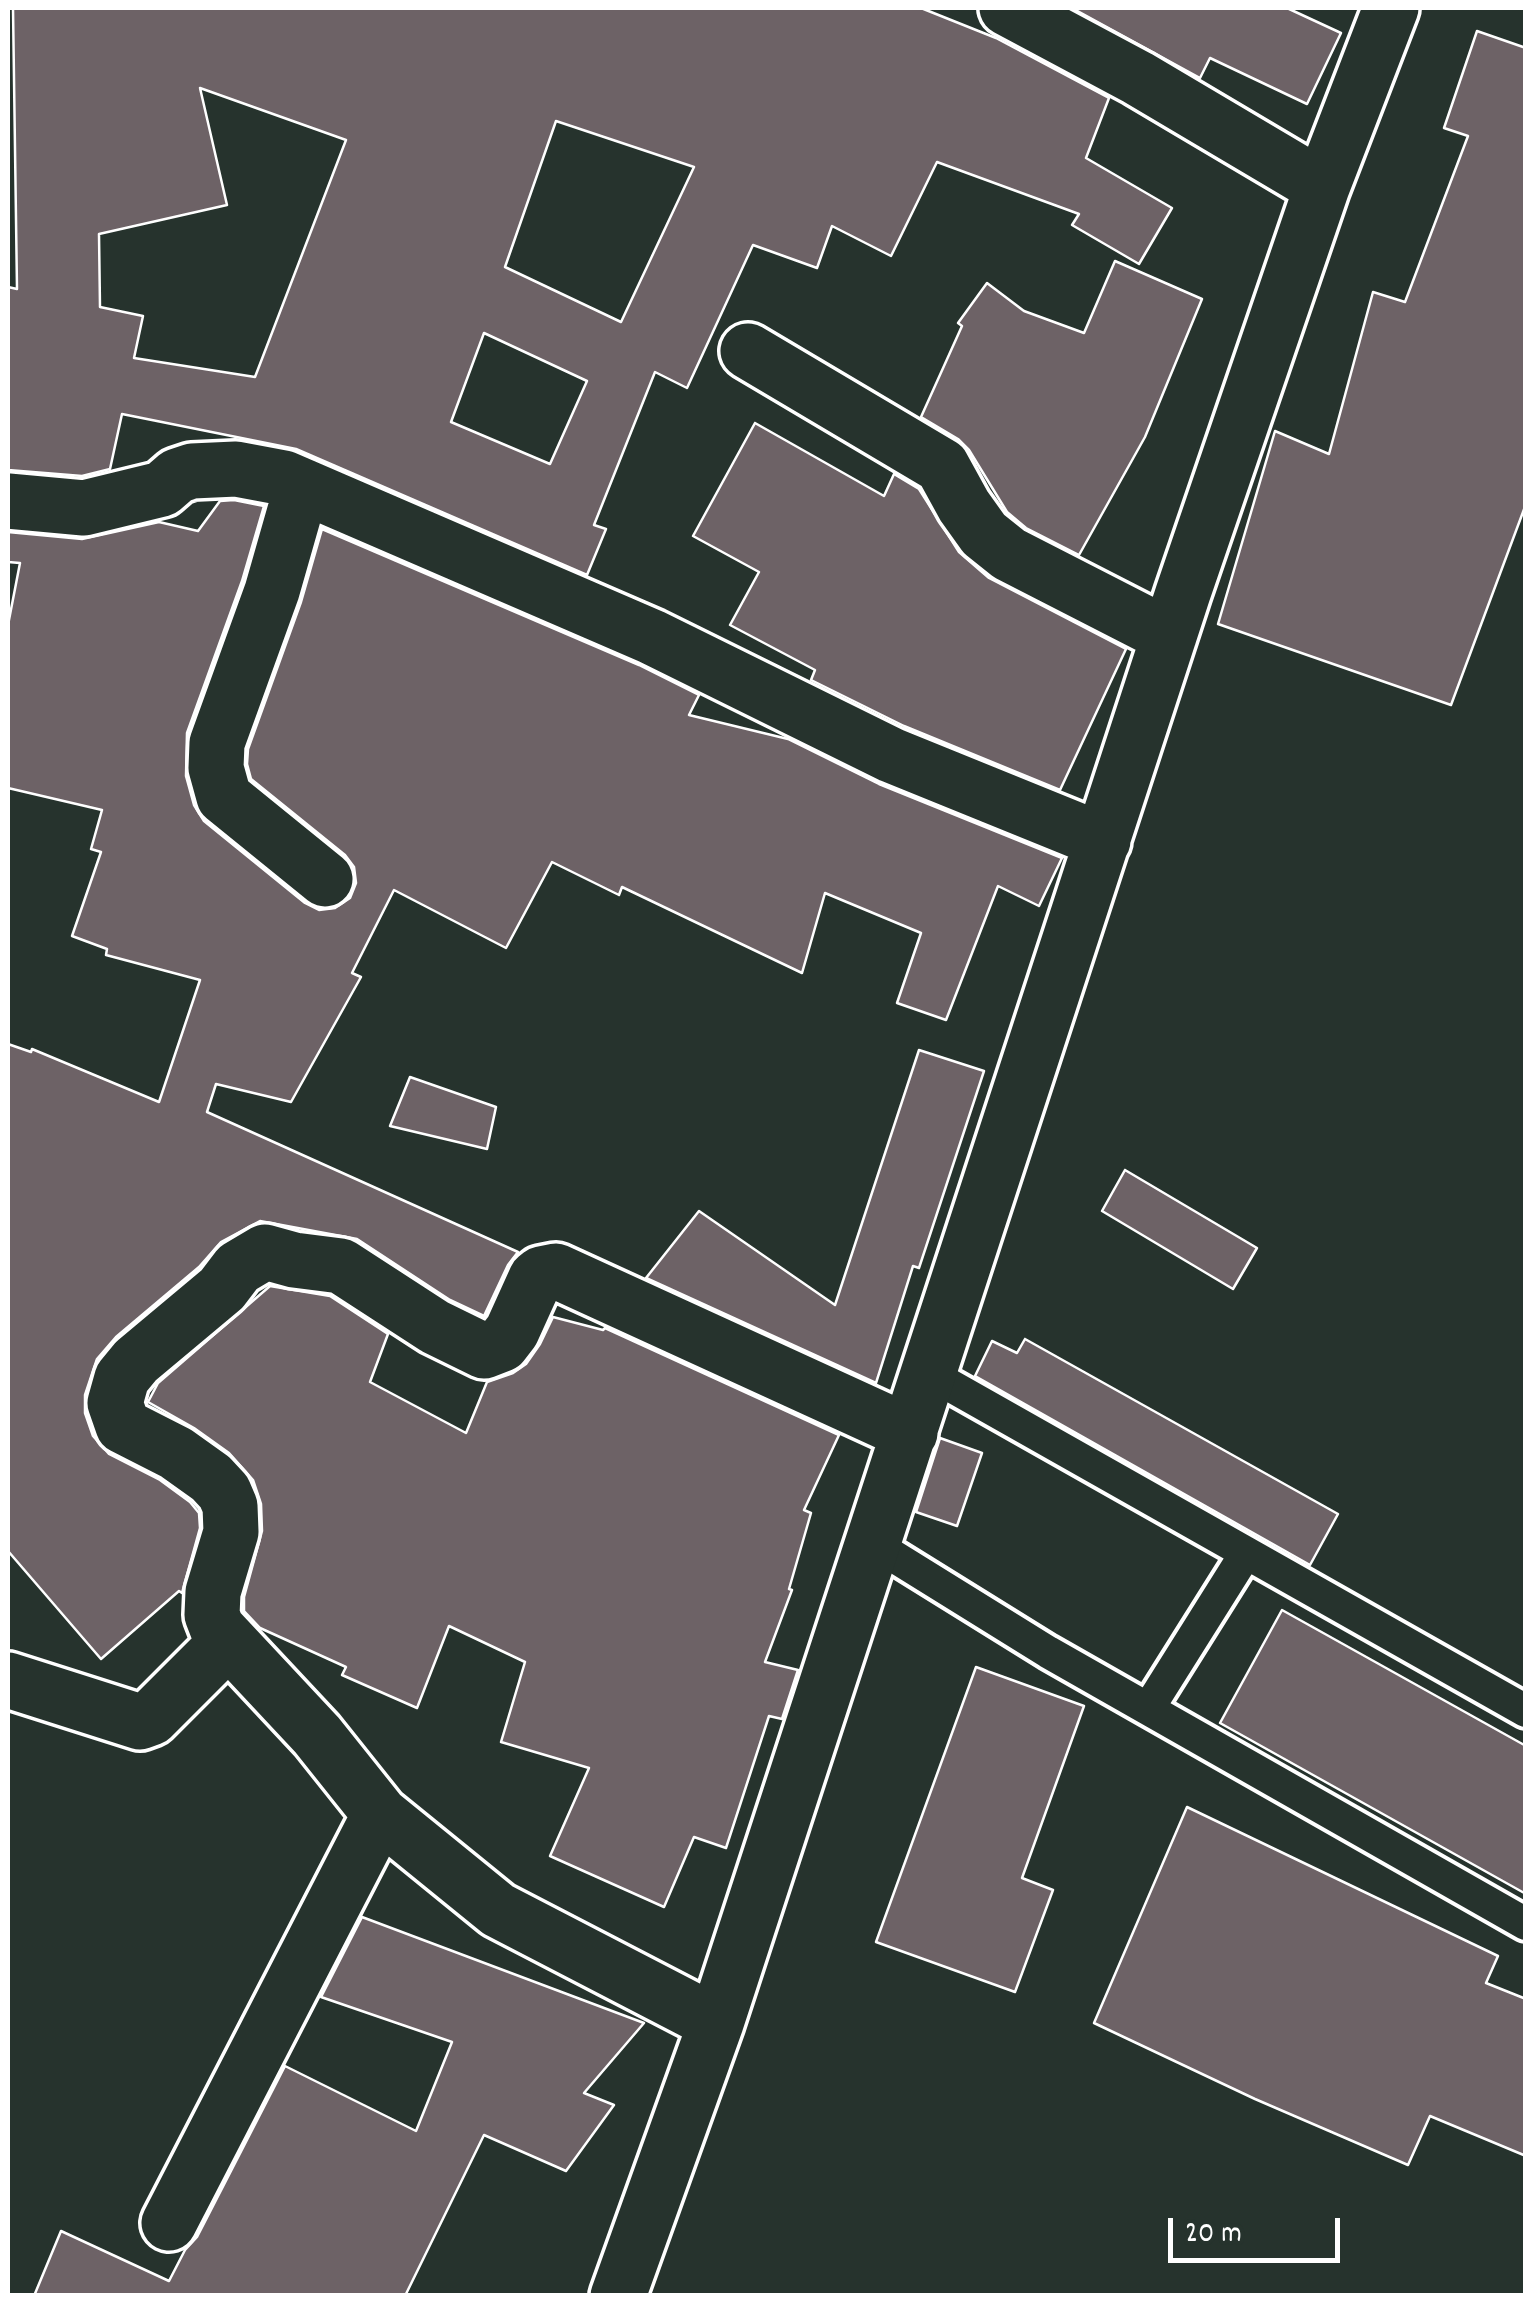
<!DOCTYPE html>
<style>
body{margin:0}
#map{position:relative;width:1533px;height:2303px;overflow:hidden;background:#26332d;font-family:Dekko,sans-serif}
canvas{display:block}
.frame{position:absolute;inset:0;border:10px solid #fff;pointer-events:none}
.scale{position:absolute;left:1168px;top:2218px;width:172px;height:45px;box-sizing:border-box;border:5px solid #fff;border-top:0;padding-left:12px;font-size:30px;line-height:35px;white-space:nowrap;color:#fff;-webkit-text-stroke:8px #26332d;paint-order:stroke}
</style>
<div id="map">
<canvas width="1533" height="2303"></canvas>
<div class="frame"></div>
<div class="scale">20 m</div>
</div>
<script>
const c = document.querySelector('canvas').getContext('2d');
c.lineJoin = 'round';
function fill(path, color) { c.fillStyle = color; c.fill(path, 'evenodd'); }
const poly = rows => new Path2D(rows.map(r => 'M' + r).join(''));
function stroke(path, color, width, dash) { c.strokeStyle = color; c.lineWidth = width; c.lineCap = dash ? 'butt' : 'round'; c.setLineDash(dash || []); c.stroke(path); }
const building = poly([
 [13,8,921,8,996,38,1109,98,1086,158,1172,208,1139,264,1072,225,1079,214,937,162,891,256,832,226,817,268,753,245,687,388,655,372,594,525,606,529,587,575,296,449,122,414,110,469,82,476,8,470,8,287,17,289,13,8],
 [200,88,346,140,255,377,134,358,143,316,100,307,99,234,227,205,200,88],
 [556,121,694,167,621,322,505,267,556,121],
 [484,333,587,381,550,464,451,422,484,333],
 [1072,8,1287,8,1341,33,1307,104,1210,58,1200,78,1072,8],
 [1477,31,1526,48,1526,504,1451,705,1218,624,1275,431,1329,454,1373,292,1405,302,1468,136,1444,128,1477,31],
 [1115,261,1202,299,1145,437,1079,555,1026,528,1007,512,969,450,958,439,921,417,962,326,958,323,987,283,1024,311,1084,333,1115,261],
 [755,423,884,496,894,474,919,489,959,552,989,578,1126,649,1060,790,904,726,811,680,815,670,730,625,759,572,693,536,755,423],
 [234,500,264,506,242,581,187,733,186,776,194,805,204,821,305,903,319,910,335,908,350,898,356,883,354,867,345,855,251,779,247,764,248,749,301,602,322,529,639,665,699,695,689,715,788,739,879,784,1062,858,1039,906,998,886,946,1020,897,1003,921,933,825,893,802,973,622,887,619,895,552,862,506,948,394,890,352,973,361,977,291,1102,216,1084,207,1112,518,1252,508,1265,484,1316,450,1300,357,1239,260,1221,221,1242,199,1267,116,1337,97,1359,85,1395,85,1413,93,1436,109,1454,160,1480,190,1502,199,1513,200,1528,182,1593,179,1591,101,1659,8,1551,8,1044,31,1052,32,1049,159,1102,200,980,106,955,107,949,72,936,101,852,91,849,102,810,8,788,8,625,20,563,8,562,8,532,82,539,159,522,198,531,220,501,234,500],
 [919,1050,984,1071,919,1268,913,1266,876,1383,646,1278,699,1211,835,1305,919,1050],
 [410,1077,496,1107,487,1149,390,1126,410,1077],
 [1125,1170,1257,1248,1233,1289,1102,1211,1125,1170],
 [270,1286,330,1296,388,1334,370,1382,466,1433,487,1382,513,1373,526,1364,540,1344,553,1317,603,1330,605,1328,839,1435,804,1510,811,1513,789,1589,792,1590,765,1662,798,1670,782,1719,769,1716,726,1848,694,1837,664,1907,550,1856,589,1768,501,1742,525,1662,449,1626,417,1708,342,1675,346,1667,260,1628,244,1611,244,1597,262,1531,261,1504,253,1480,229,1453,194,1428,148,1402,158,1383,270,1286],
 [1025,1339,1338,1514,1310,1565,975,1376,992,1341,1017,1353,1025,1339],
 [940,1438,982,1453,957,1526,916,1512,940,1438],
 [1282,1610,1526,1746,1526,1894,1220,1723,1282,1610],
 [976,1667,1084,1706,1022,1878,1053,1890,1015,1992,876,1942,976,1667],
 [1187,1807,1498,1956,1486,1983,1526,1999,1526,2156,1430,2116,1408,2165,1255,2099,1094,2023,1187,1807],
 [362,1917,644,2023,584,2093,614,2105,566,2171,484,2135,405,2296,34,2296,61,2231,169,2281,185,2250,197,2237,285,2066,416,2131,452,2042,321,1997,362,1917]
]);
fill(building, '#6d6266');
stroke(building, '#fff', 2.5);
const lane = poly([
 [930,1374,1526,1711],
 [874,1544,1048,1652,1526,1924],
 [1148,1709,1246,1553]
]);
const street = poly([
 [1007,8,1138,78,1322,187],
 [748,351,942,466,964,506,984,534,1009,554,1169,636],
 [302,486,272,591,217,743,216,768,224,797,325,879],
 [8,501,84,508,162,489,177,476,192,471,236,469,284,478,652,637,891,755,1103,841],
 [8,1680,140,1722,151,1718,228,1641],
 [716,2023,498,1910,380,1814,317,1735,217,1628,212,1615,213,1592,231,1532,230,1506,224,1492,211,1478,176,1453,123,1426,115,1403,122,1378,136,1361,222,1289,238,1268,265,1252,294,1260,341,1266,435,1327,484,1351,502,1344,512,1331,536,1278,541,1274,556,1271,910,1433],
 [169,2223,380,1814],
 [618,2296,716,2023,1183,593,1322,187,1391,8]
]);
stroke(lane, '#fff', 40);
stroke(street, '#fff', 62);
stroke(lane, '#26332d', 32);
stroke(street, '#26332d', 55);
</script>
